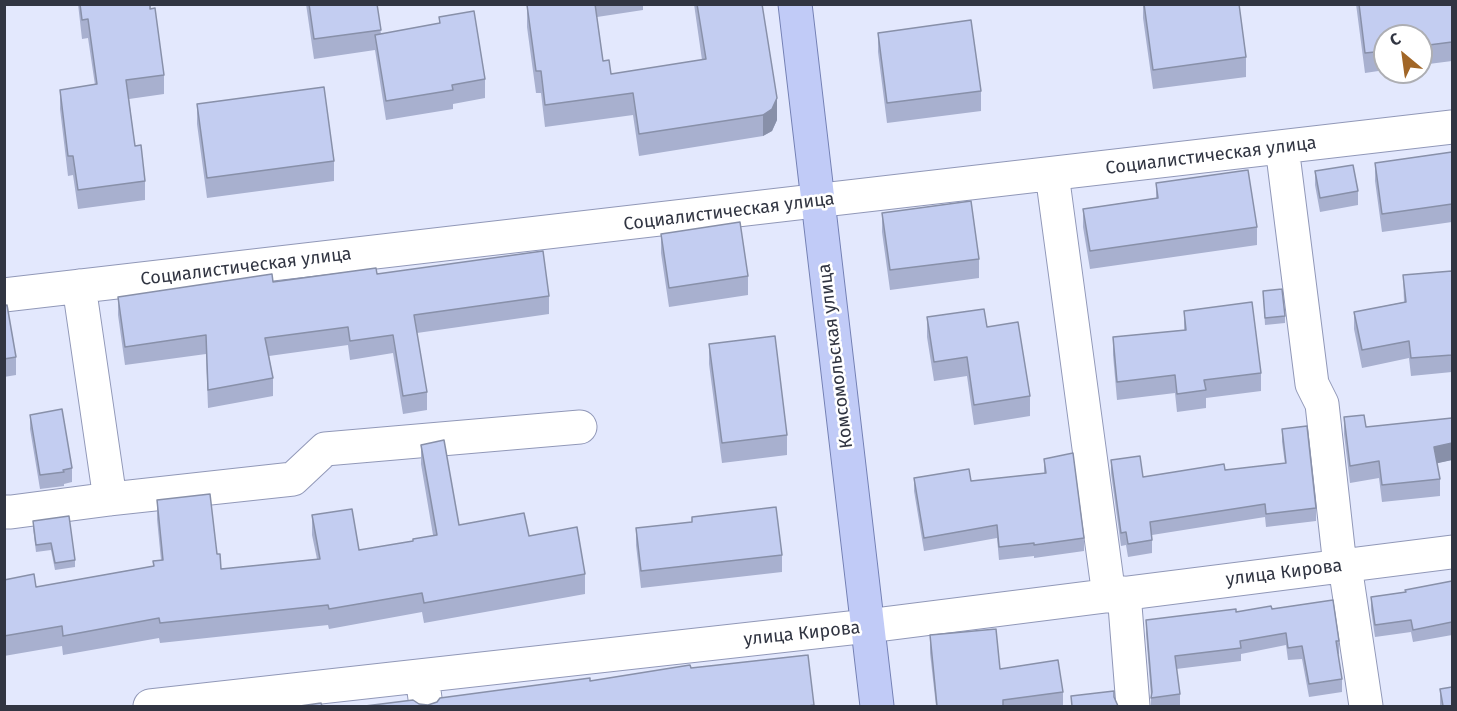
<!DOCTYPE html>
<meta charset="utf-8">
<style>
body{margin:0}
#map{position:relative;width:1457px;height:711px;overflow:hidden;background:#e3e8fd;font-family:"Fira Sans",sans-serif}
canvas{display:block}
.frame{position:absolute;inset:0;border:6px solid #313542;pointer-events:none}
.north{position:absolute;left:1373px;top:24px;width:60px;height:60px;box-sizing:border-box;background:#fff;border:2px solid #adaeb3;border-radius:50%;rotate:331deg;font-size:16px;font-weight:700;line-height:24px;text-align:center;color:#313542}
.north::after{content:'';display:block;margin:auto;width:21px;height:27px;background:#a16627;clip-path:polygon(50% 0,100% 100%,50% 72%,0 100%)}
</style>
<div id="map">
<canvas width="1457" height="711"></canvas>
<div class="frame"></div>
<div class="north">С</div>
</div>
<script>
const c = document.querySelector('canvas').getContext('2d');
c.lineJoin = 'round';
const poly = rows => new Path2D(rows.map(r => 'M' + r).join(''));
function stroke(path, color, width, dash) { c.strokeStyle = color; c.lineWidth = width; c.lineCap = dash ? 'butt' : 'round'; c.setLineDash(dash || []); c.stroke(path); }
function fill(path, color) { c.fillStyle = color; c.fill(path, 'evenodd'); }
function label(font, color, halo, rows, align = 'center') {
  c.font = font + ' "Fira Sans",sans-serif'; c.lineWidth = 5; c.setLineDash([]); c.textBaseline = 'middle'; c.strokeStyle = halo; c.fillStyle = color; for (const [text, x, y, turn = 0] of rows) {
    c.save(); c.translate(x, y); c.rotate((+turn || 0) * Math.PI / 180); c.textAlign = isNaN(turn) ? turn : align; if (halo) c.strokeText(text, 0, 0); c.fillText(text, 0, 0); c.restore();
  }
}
const minor = poly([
 [1282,147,1312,384,1322,404,1340,566],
 [1052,174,1109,596],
 [79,286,110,499],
 [4,295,1452,127],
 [4,512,11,512,110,499,293,479,325,449,580,427],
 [1345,566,1366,706],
 [1124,593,1133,706],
 [422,676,426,706],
 [150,706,868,626,1452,552]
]);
const major = poly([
 [795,4,877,706]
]);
stroke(minor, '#9198b8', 35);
stroke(major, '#7480b4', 35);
stroke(minor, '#fff', 33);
stroke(major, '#c1cbf7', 33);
fill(poly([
 [78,4,150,4,164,75,164,94,129,99,135,146,145,181,145,200,78,209,73,175,68,176,60,109,60,90,95,85,88,38,82,39],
 [306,4,377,4,381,34,439,23,439,17,485,79,485,98,453,104,453,109,386,120,375,50,314,59],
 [643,4,643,10,597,17,603,61,611,74,702,60,694,4,762,4,777,120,772,131,763,136,639,156,633,115,545,127,541,93,536,93,527,27,527,5],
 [1143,4,1239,4,1246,57,1246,77,1153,89,1143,18],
 [1356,4,1452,4,1452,61,1421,65,1421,36,1385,36,1385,70,1365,73],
 [878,33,981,91,981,111,887,123,878,52],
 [197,104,334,161,334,181,207,198,197,124],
 [1452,152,1452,222,1382,232,1375,181,1375,163],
 [1315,171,1358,191,1358,205,1320,212,1315,185],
 [1156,183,1257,227,1257,245,1090,269,1083,227,1083,209,1156,198],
 [882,213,979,259,979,278,890,290,882,232],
 [661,234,748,276,748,295,669,307,661,253],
 [1452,271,1452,372,1411,376,1409,358,1362,368,1354,329,1354,312,1404,302,1403,275],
 [377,274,549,296,549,314,417,333,427,392,427,410,403,414,393,353,350,360,348,345,269,356,273,378,273,396,208,408,206,354,125,365,118,315,118,297,273,282],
 [1263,291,1285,316,1285,323,1265,325],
 [4,306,16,357,16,375,4,377],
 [1184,311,1261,373,1261,391,1206,398,1206,408,1177,412,1175,393,1117,400,1113,355,1113,337,1184,330],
 [927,317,987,327,1030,396,1030,416,974,425,967,376,934,381,927,337],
 [709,344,787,435,787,455,722,463,709,364],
 [30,415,72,468,72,482,64,484,64,486,40,489,30,429],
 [1344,417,1366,427,1452,418,1452,460,1437,463,1440,479,1440,496,1382,502,1379,478,1350,483,1344,434],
 [1282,429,1316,508,1316,521,1266,527,1265,517,1152,535,1152,553,1128,557,1126,545,1121,546,1111,473,1111,460,1143,477,1225,470,1285,464,1282,442],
 [421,445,459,525,529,536,585,574,585,594,424,623,422,612,329,629,328,625,160,643,159,638,63,655,62,646,4,656,4,580,36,587,153,566,153,561,161,560,157,519,157,500,217,554,221,569,317,559,312,535,312,515,359,550,413,541,433,535,421,464],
 [1044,459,1084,538,1084,551,1034,558,1034,556,999,560,997,538,924,551,914,491,914,478,971,481,1044,473],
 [692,517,782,555,782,572,641,588,636,545,636,528,692,522],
 [33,521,75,560,75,567,55,570,51,550,36,552,33,528],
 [1452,581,1452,635,1413,642,1411,632,1375,637,1371,610,1371,597,1405,592],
 [1272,609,1339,641,1339,654,1338,654,1342,679,1342,692,1309,697,1302,659,1288,660,1286,645,1241,654,1241,661,1176,669,1180,694,1180,706,1151,706,1151,696,1146,633,1146,620],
 [930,635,1000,669,1063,692,1063,706,936,706,930,653],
 [1440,689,1452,706,1440,706]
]), '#a8b0cf');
fill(poly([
 [777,98,777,120,772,131,763,136,763,115],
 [1452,443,1452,460,1434,464,1434,447]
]), '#8890a9');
const building = poly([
 [80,4,150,4,150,9,155,8,164,75,126,80,135,146,141,145,145,181,78,190,73,156,68,156,60,90,97,84,88,19,82,20,80,4],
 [309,4,377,4,381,30,314,39,309,4],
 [595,4,603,61,609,60,611,74,706,59,697,4,762,4,777,98,772,109,763,115,639,134,633,93,545,105,541,71,536,71,527,5,595,4],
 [1144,4,1239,4,1246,57,1153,70,1144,4],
 [1359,4,1452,4,1452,42,1421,46,1421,36,1385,36,1385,51,1365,53,1359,4],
 [474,11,485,79,452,85,453,90,386,101,375,35,440,23,439,17,474,11],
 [971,20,981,91,887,103,878,33,971,20],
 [324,87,334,161,207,178,197,104,324,87],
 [1452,152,1452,204,1382,214,1375,163,1452,152],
 [1353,165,1358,191,1320,198,1315,171,1353,165],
 [1248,170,1257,227,1090,251,1083,209,1158,198,1156,183,1248,170],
 [971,201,979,259,890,270,882,213,971,201],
 [740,222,748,276,669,288,661,234,740,222],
 [543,251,549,296,414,315,427,392,403,396,393,335,350,341,348,327,265,338,273,378,208,390,206,335,125,347,118,297,272,274,273,282,376,268,377,274,543,251],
 [1452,271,1452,355,1411,358,1409,341,1362,350,1354,312,1406,302,1403,275,1452,271],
 [1282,289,1285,316,1265,318,1263,291,1282,289],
 [1252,302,1261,373,1204,380,1206,390,1177,394,1175,375,1117,382,1113,337,1186,330,1184,311,1252,302],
 [7,305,16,357,4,359,4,306,7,305],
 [984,309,987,327,1018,322,1030,396,974,405,967,357,934,362,927,317,984,309],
 [775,336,787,435,722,443,709,344,775,336],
 [62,409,72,468,63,470,64,472,40,475,30,415,62,409],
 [1364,415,1366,427,1452,418,1452,443,1434,447,1440,479,1382,485,1379,461,1350,466,1344,417,1364,415],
 [1307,426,1316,508,1266,514,1265,504,1150,522,1152,540,1128,544,1126,532,1121,533,1111,460,1140,456,1143,477,1224,464,1225,470,1286,463,1282,429,1307,426],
 [444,440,459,525,524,513,529,536,577,527,585,574,424,603,422,593,329,609,328,605,160,623,159,618,63,636,62,626,4,636,4,580,34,574,36,587,154,566,153,561,163,560,157,500,210,494,217,554,220,554,221,569,320,559,312,515,352,509,359,550,413,541,413,539,437,535,421,445,444,440],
 [1073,453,1084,538,1034,545,1034,543,999,547,997,525,924,538,914,478,969,469,971,481,1046,473,1044,459,1073,453],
 [776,507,782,555,641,571,636,528,692,522,692,517,776,507],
 [69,516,75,560,55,563,51,543,36,545,33,521,69,516],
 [1452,581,1452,622,1413,630,1411,620,1375,625,1371,597,1406,592,1405,590,1452,581],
 [1333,600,1339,641,1336,641,1342,679,1309,684,1302,646,1288,648,1286,633,1240,641,1241,648,1175,656,1180,694,1151,698,1152,692,1146,620,1236,609,1236,612,1271,606,1272,609,1333,600],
 [996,629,1000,669,1058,660,1063,692,1003,700,1003,706,937,706,930,635,996,629],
 [808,655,814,705,808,706,365,706,413,700,419,704,428,705,437,702,440,698,590,678,590,681,690,665,691,668,808,655],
 [1452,687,1452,706,1443,706,1440,689,1452,687],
 [1114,691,1114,697,1118,706,1072,706,1071,696,1114,691],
 [321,703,322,706,300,706,321,703]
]);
fill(building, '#c3cdf1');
stroke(building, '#8890a9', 1.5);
label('18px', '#313542', '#fff', [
 ["Социалистическая улица",1211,156,-7],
 ["Социалистическая улица",729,212,-7],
 ["Социалистическая улица",246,267,-7],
 ["Комсомольская улица",836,356,-97],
 ["улица Кирова",1284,573,-7],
 ["улица Кирова",802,634,-6]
]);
</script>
